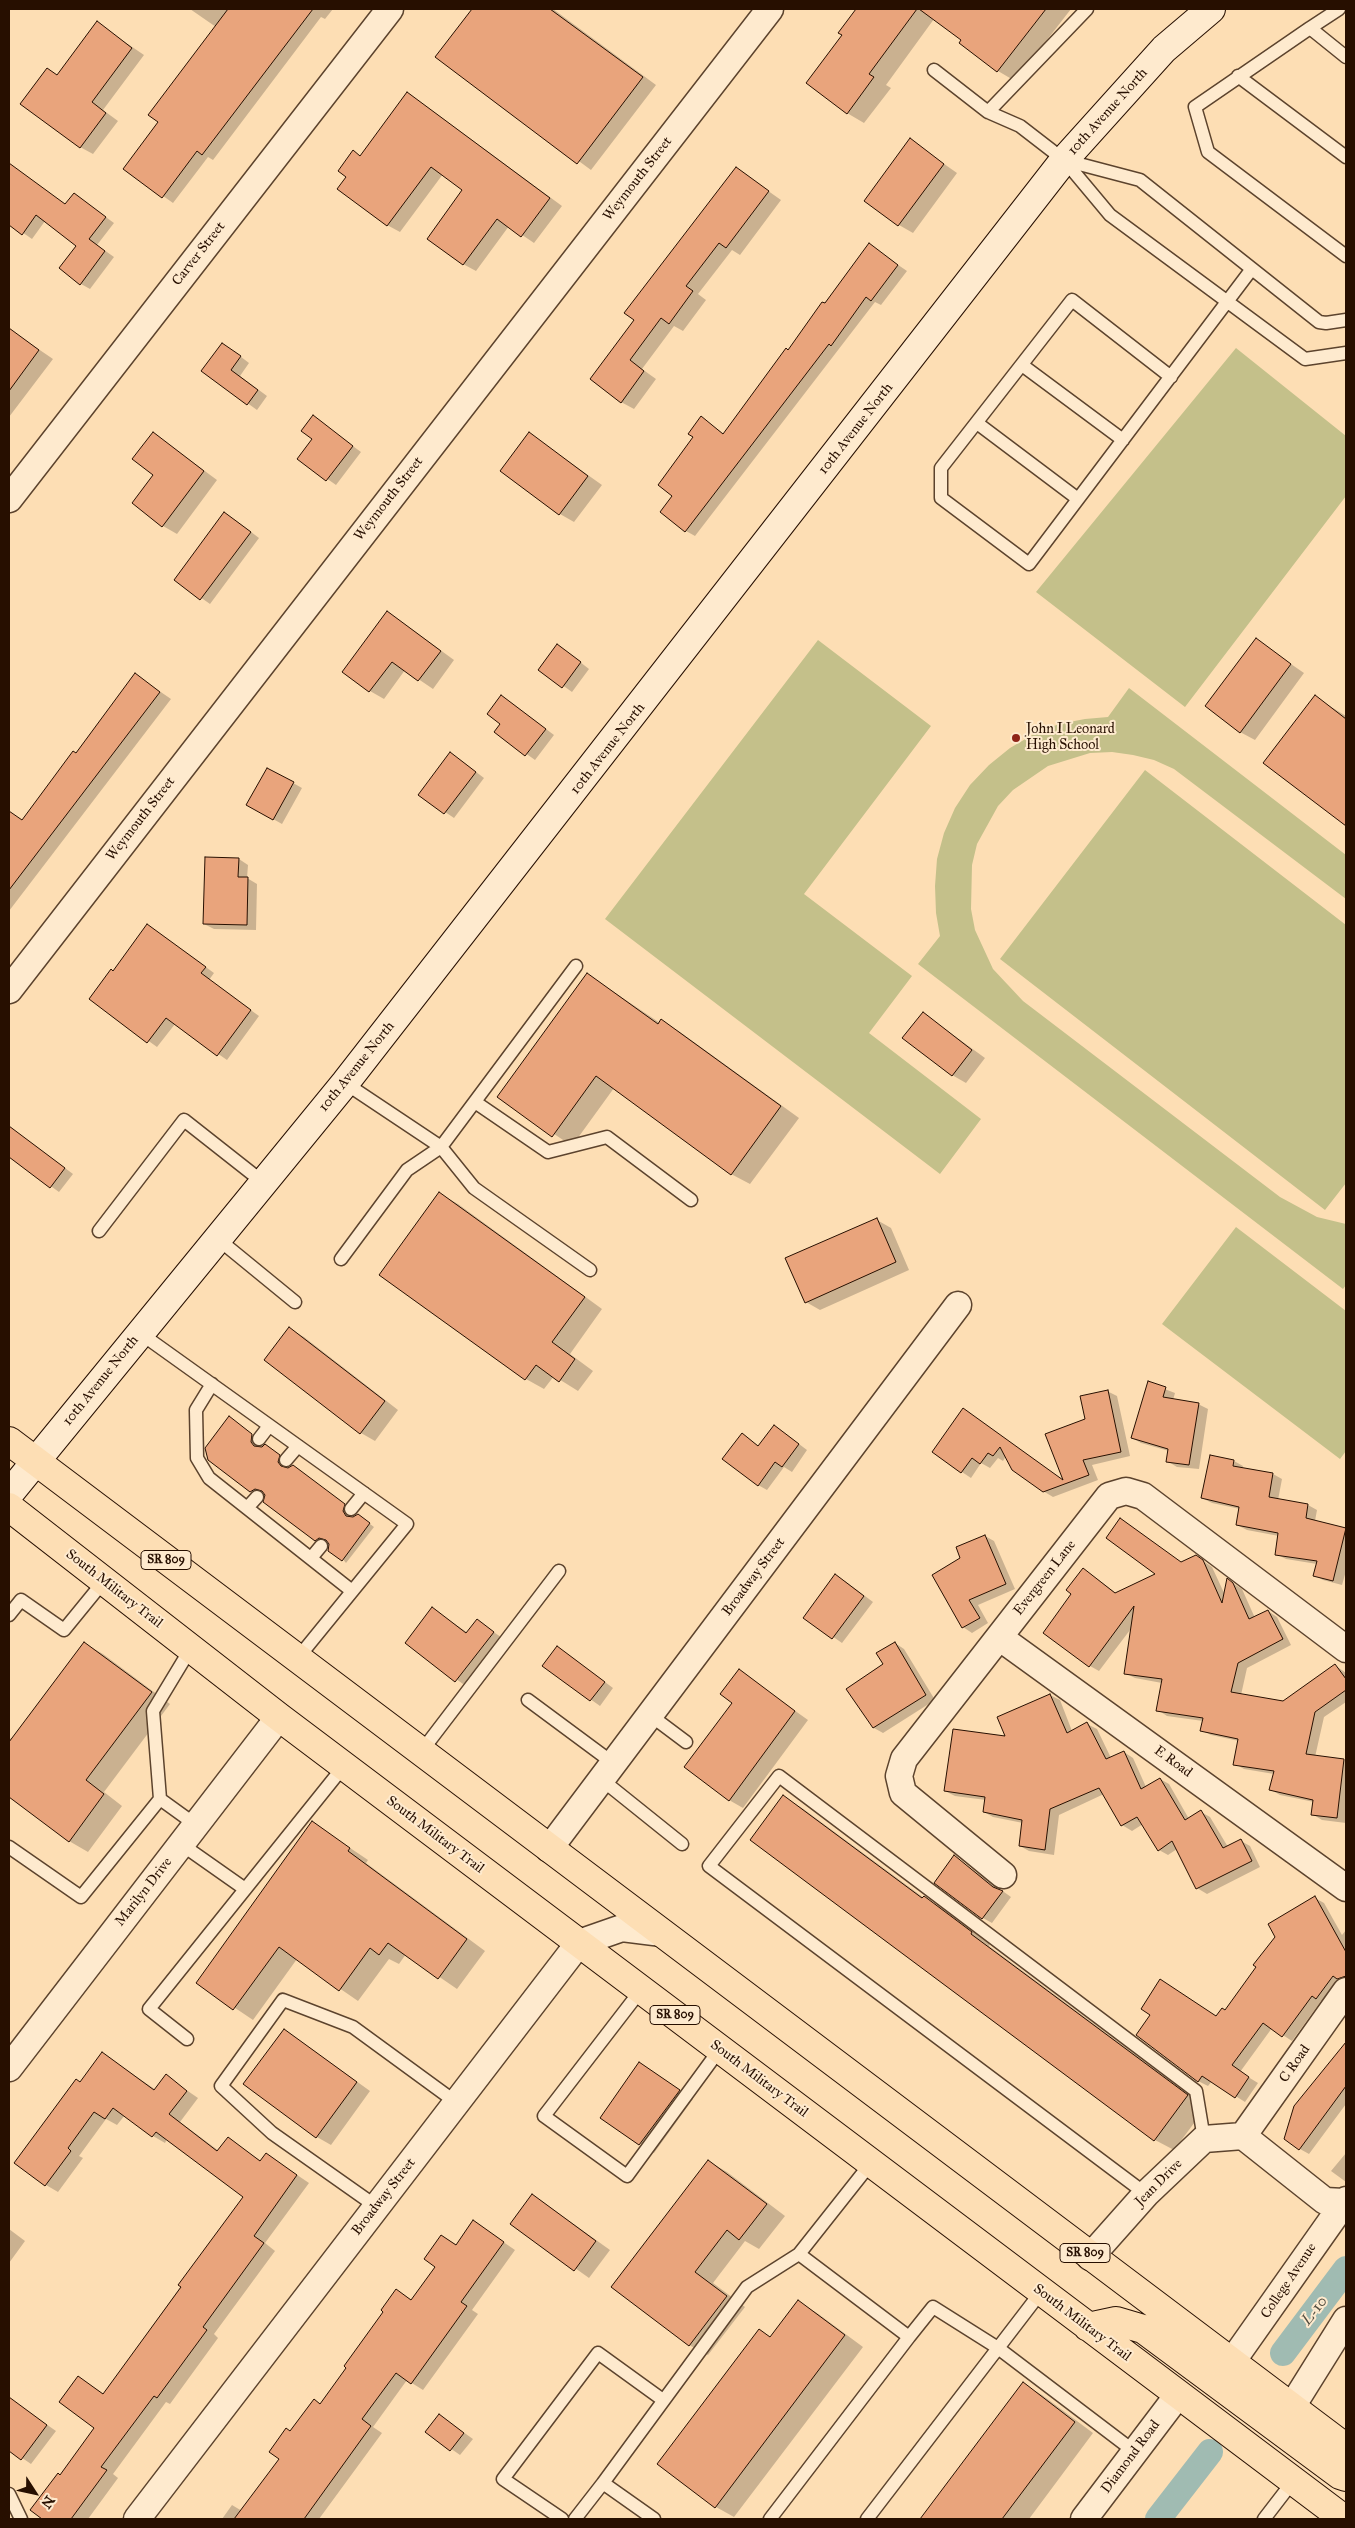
<!DOCTYPE html>
<style>
body{margin:0}
#map{position:relative;width:1355px;height:2528px;overflow:hidden;background:#fddeb4;font-family:"IM FELL Great Primer",serif}
canvas{display:block}
.frame{position:absolute;inset:0;border:10px solid #270f00;pointer-events:none}
.north{position:absolute;left:10px;top:2468px;width:50px;height:50px;-webkit-text-stroke:4px #feeace;paint-order:stroke;rotate:125deg;font-size:14px;font-weight:700;line-height:20px;text-align:center;color:#270f00}
.north::after{content:'';display:block;margin:auto;width:18px;height:22px;background:#270f00;clip-path:polygon(50% 0,100% 100%,50% 72%,0 100%)}
</style>
<div id="map">
<canvas width="1355" height="2528"></canvas>
<div class="frame"></div>
<div class="north">N</div>
</div>
<script>
const c = document.querySelector('canvas').getContext('2d');
c.lineJoin = 'round';
function fill(path, color) { c.fillStyle = color; c.fill(path, 'evenodd'); }
const poly = rows => new Path2D(rows.map(r => 'M' + r).join(''));
function stroke(path, color, width, dash) { c.strokeStyle = color; c.lineWidth = width; c.lineCap = dash ? 'butt' : 'round'; c.setLineDash(dash || []); c.stroke(path); }
function label(font, color, halo, rows, align = 'center') {
  c.font = font + ' "IM FELL Great Primer",serif'; c.lineWidth = 4; c.setLineDash([]); c.textBaseline = 'middle'; c.strokeStyle = halo; c.fillStyle = color; for (const [text, x, y, turn = 0] of rows) {
    c.save(); c.translate(x, y); c.rotate((+turn || 0) * Math.PI / 180); c.textAlign = isNaN(turn) ? turn : align; if (halo) c.strokeText(text, 0, 0); c.fillText(text, 0, 0); c.restore();
  }
}
fill(poly([
 [1236,348,1346,436,1346,496,1185,707,1036,592],
 [818,640,931,726,804,894,912,976,869,1033,981,1119,940,1174,605,919],
 [1129,688,1346,855,1346,899,1174,769,1154,760,1133,755,1112,752,1090,753,1048,766,1013,790,998,806,977,844,972,865,971,909,975,930,993,969,1023,1001,1280,1197,1317,1217,1346,1224,1346,1285,1343,1289,918,964,940,936,936,913,935,886,937,859,944,833,955,808,970,785,989,765,1010,748,1034,734,1059,724,1085,719,1108,717],
 [1145,770,1346,925,1346,1183,1325,1210,1000,959],
 [1236,1227,1346,1311,1346,1451,1340,1459,1162,1324]
]), '#c4c08a');
fill(poly([
 [190,9,333,9,325,19,321,17,213,160,208,157,173,203,125,169,160,122,216,27],
 [474,9,553,9,656,85,591,170,437,57],
 [894,9,1071,9,1015,81,998,71,963,40,934,19,886,85,891,88,864,123,847,113,876,33],
 [97,23,144,55,103,110,118,121,93,154,80,147,58,76],
 [408,93,562,206,534,243,509,226,476,271,463,264,464,190,443,174,400,232,387,225,348,177,353,152,361,157],
 [910,140,957,173,913,233,899,225],
 [14,169,66,205,74,194,114,223,97,245,114,257,90,289,81,284,78,246,45,221,32,239,9,223,9,177],
 [737,169,781,200,740,255,732,250,698,294,706,300,683,331,674,326,642,369,656,379,634,409,621,402,636,320],
 [869,245,907,271,881,305,875,302,695,536,686,531,661,512,674,496,702,418,724,434],
 [9,329,53,359,9,417],
 [232,350,249,363,240,376,267,396,257,410,203,371],
 [313,417,361,452,336,485,299,459,314,439],
 [153,433,217,480,177,534,163,526,155,475],
 [530,434,602,485,574,522,560,514],
 [234,519,259,538,210,604,176,580],
 [388,612,454,660,433,689,405,670,384,699,370,691],
 [1256,640,1304,673,1255,740,1240,732],
 [566,651,589,669,572,692,540,669],
 [136,675,171,699,9,911,9,818,12,814,23,821],
 [1315,697,1346,716,1346,825,1265,763],
 [510,702,554,735,535,760,496,732],
 [459,759,484,778,454,818,420,795],
 [268,769,302,788,282,824,248,805],
 [239,859,248,865,247,878,257,884,256,930,214,929,204,924],
 [156,931,214,973,209,980,259,1016,227,1060,175,1024,157,1047,90,999,114,972],
 [587,974,660,1023,662,1021,680,1032,799,1118,750,1184,731,1174,614,1088,572,1146,499,1097],
 [923,1013,985,1058,966,1083,952,1075],
 [9,1126,73,1174,59,1192,9,1156],
 [440,1194,458,1204,602,1309,570,1354,593,1371,578,1391,554,1376,544,1389,526,1379,381,1274],
 [877,1220,891,1228,909,1270,820,1310,806,1302],
 [290,1329,304,1337,398,1410,375,1441,361,1433],
 [1149,1383,1175,1393,1173,1400,1198,1404,1208,1409,1199,1469,1177,1467,1167,1461,1169,1451,1141,1443,1132,1438],
 [1107,1391,1117,1396,1130,1456,1092,1465,1098,1480,1053,1497,1043,1491,1006,1456,1003,1461,998,1458,990,1468,981,1463,971,1478,962,1472,964,1410,1065,1482,1087,1420],
 [233,1420,256,1438,257,1447,270,1448,283,1458,284,1468,297,1469,348,1508,349,1517,362,1518,374,1527,346,1563,328,1541,320,1542,315,1540,264,1492,260,1491,255,1494,251,1491],
 [783,1432,807,1450,792,1472,784,1467,767,1490,758,1485,742,1435,759,1446],
 [1234,1461,1243,1466,1242,1469,1273,1474,1282,1479,1278,1500,1308,1505,1317,1510,1315,1521,1346,1529,1346,1571,1342,1585,1323,1580,1314,1575,1317,1564,1286,1559,1276,1554,1279,1536,1247,1530,1237,1525,1240,1509,1212,1503,1202,1498],
 [985,1536,994,1541,1015,1589,978,1605,988,1623,972,1633,963,1627,962,1559],
 [1196,1556,1212,1567,1225,1595,1228,1580,1242,1589,1255,1618,1268,1611,1277,1617,1291,1645,1247,1668,1241,1695,1283,1702,1336,1666,1346,1673,1346,1702,1324,1717,1315,1757,1346,1760,1346,1823,1322,1820,1312,1814,1314,1802,1280,1795,1271,1790,1274,1774,1244,1769,1235,1764,1239,1741,1211,1735,1201,1730,1203,1721,1167,1716,1158,1710,1162,1683,1135,1678,1125,1673,1133,1626,1099,1671,1090,1666,1092,1575,1116,1593],
 [845,1581,873,1602,842,1643,805,1617],
 [433,1609,468,1633,477,1621,507,1641,470,1689,406,1643],
 [84,1643,103,1654,170,1704,104,1792,122,1806,88,1852,69,1841,9,1795,9,1737,12,1740],
 [895,1643,904,1649,935,1700,883,1733,874,1728,884,1665],
 [566,1653,613,1688,600,1706,544,1666],
 [739,1671,808,1720,743,1808,729,1800,733,1703],
 [1050,1695,1060,1700,1072,1731,1087,1724,1097,1729,1111,1758,1124,1752,1133,1758,1146,1787,1160,1779,1169,1784,1189,1819,1201,1812,1210,1817,1228,1847,1241,1841,1250,1846,1260,1867,1207,1894,1197,1888,1177,1849,1168,1855,1159,1850,1143,1824,1132,1831,1122,1825,1104,1794,1059,1815,1054,1855,1029,1851,1020,1846,1023,1823,993,1817,984,1812,986,1800,955,1796,945,1791,1007,1738],
 [784,1797,802,1808,924,1898,943,1908,990,1944,989,1946,1206,2107,1174,2150,1155,2140],
 [313,1823,368,1860,366,1863,485,1951,457,1989,406,1954,399,1964,389,1959,358,2001,297,1959,253,2020,198,1983],
 [955,1857,1011,1897,992,1923,983,1918],
 [1315,1898,1324,1903,1342,1935,1346,1930,1346,1983,1325,2003,1321,2001,1292,2041,1272,2028,1240,2072,1258,2083,1245,2102,1212,2081,1208,2086,1198,2081,1217,2017,1225,2011],
 [285,2030,370,2091,331,2145,317,2137],
 [1341,2050,1346,2053,1346,2104,1309,2154,1300,2149],
 [103,2054,156,2090,166,2076,198,2098,180,2122,219,2151,228,2139,261,2161,266,2154,309,2183,265,2243,275,2251,214,2334,218,2338,170,2404,166,2402,113,2474,118,2478,88,2519,44,2519,32,2510,61,2476,96,2427,78,2377,104,2394,245,2196,167,2139,165,2143,153,2136,125,2115,117,2125,106,2119,79,2156,83,2158,58,2192,46,2185,81,2083],
 [640,2063,693,2099,654,2153,602,2118],
 [1346,2153,1346,2182,1331,2171],
 [708,2161,727,2172,785,2216,759,2249,745,2241,713,2283,745,2307,708,2355,689,2345,613,2286],
 [533,2195,610,2250,589,2278,512,2223],
 [474,2222,515,2250,472,2310,478,2314,423,2390,407,2380,373,2427,382,2433,319,2519,222,2519,232,2505,242,2511,281,2459,291,2432,314,2400,321,2404,385,2312,397,2291,412,2300,437,2267,442,2236,457,2245],
 [9,2229,25,2241,9,2263],
 [799,2302,817,2313,863,2347,734,2517,716,2507,759,2331,771,2338],
 [1023,2384,1042,2395,1093,2433,1029,2519,922,2519],
 [10,2399,56,2431,31,2464,9,2449],
 [439,2415,473,2439,460,2455,427,2432]
]), '#0003');
stroke(poly([
 [1283,2353,1346,2269],
 [1158,2519,1210,2452]
]), '#a0bbb2', 26);
const building = poly([
 [228,9,313,9,202,155,197,151,162,198,123,169,158,122,148,115,228,9],
 [472,9,550,9,643,77,577,164,435,57,472,9],
 [856,9,917,9,869,74,874,77,847,114,806,83,842,35,838,33,856,9],
 [919,9,1046,9,997,72,959,43,961,40,919,9],
 [97,21,132,48,92,102,106,113,80,148,20,104,47,68,57,75,97,21],
 [407,92,550,198,521,237,497,219,463,265,427,239,462,190,431,167,387,226,337,189,346,177,338,171,353,150,360,156,407,92],
 [910,138,944,164,898,226,864,201,910,138],
 [9,163,65,204,74,193,106,217,89,239,105,251,80,285,59,268,76,246,36,215,22,235,9,225,9,163],
 [736,167,769,191,726,248,719,243,686,286,693,291,669,324,661,318,630,360,644,371,621,403,590,379,634,320,624,313,736,167],
 [869,243,898,265,871,301,866,297,831,346,829,344,685,532,660,512,672,496,658,485,693,437,688,434,701,416,723,434,786,348,788,350,822,302,825,303,869,243],
 [9,328,39,350,9,391,9,328],
 [222,343,241,356,231,370,258,390,247,405,201,371,222,343],
 [313,415,353,446,326,481,297,459,312,439,301,431,313,415],
 [153,432,204,471,162,527,132,503,153,475,132,459,153,432],
 [529,432,588,476,559,515,500,471,529,432],
 [224,512,251,532,200,600,174,580,224,512],
 [387,611,441,651,418,681,392,662,369,692,342,672,387,611],
 [1256,638,1291,664,1240,733,1205,706,1256,638],
 [557,644,581,662,562,688,538,670,557,644],
 [135,673,160,692,9,890,9,811,22,820,73,751,76,753,135,673],
 [501,695,546,729,525,756,494,732,500,724,487,714,501,695],
 [1315,695,1346,719,1346,826,1263,763,1315,695],
 [450,752,476,772,444,814,418,795,450,752],
 [267,768,294,782,273,820,246,805,267,768],
 [205,857,239,858,238,877,248,877,247,925,203,924,205,857],
 [147,924,206,967,201,973,251,1010,217,1056,166,1018,147,1043,89,999,111,969,113,971,147,924],
 [587,973,658,1024,661,1019,781,1106,731,1175,596,1076,552,1137,497,1097,587,973],
 [923,1012,972,1050,952,1076,902,1038,923,1012],
 [9,1126,65,1168,50,1188,9,1157,9,1126],
 [439,1192,585,1297,552,1342,575,1359,559,1382,536,1365,525,1380,379,1275,439,1192],
 [877,1218,896,1262,805,1303,785,1258,877,1218],
 [289,1327,385,1401,360,1434,264,1360,289,1327],
 [1148,1381,1166,1387,1163,1397,1199,1403,1189,1465,1166,1462,1168,1449,1131,1438,1148,1381],
 [1108,1390,1121,1452,1083,1460,1089,1475,1043,1492,1012,1470,1000,1447,993,1456,988,1453,980,1464,972,1458,961,1473,932,1452,963,1408,1063,1480,1045,1434,1085,1419,1080,1396,1108,1390],
 [229,1416,252,1434,251,1442,254,1446,262,1447,265,1444,280,1455,278,1462,281,1466,288,1468,293,1465,345,1504,343,1511,346,1516,353,1517,358,1514,370,1523,342,1561,328,1551,329,1544,326,1540,319,1538,315,1541,263,1502,265,1495,262,1491,255,1489,250,1492,208,1460,205,1448,229,1416],
 [774,1425,799,1444,782,1467,775,1462,758,1486,722,1459,742,1433,758,1446,774,1425],
 [1210,1455,1234,1460,1233,1466,1273,1473,1269,1497,1308,1504,1306,1518,1346,1528,1333,1581,1313,1576,1317,1561,1275,1555,1278,1533,1236,1525,1239,1507,1201,1498,1210,1455],
 [1120,1518,1181,1562,1196,1555,1203,1560,1222,1603,1227,1578,1233,1583,1249,1619,1268,1610,1283,1639,1238,1663,1231,1692,1283,1701,1335,1664,1346,1679,1346,1690,1315,1712,1306,1754,1344,1759,1337,1818,1311,1815,1313,1800,1269,1790,1274,1771,1233,1765,1238,1739,1200,1731,1203,1718,1156,1711,1162,1679,1124,1674,1134,1606,1089,1667,1043,1633,1071,1594,1066,1590,1083,1568,1115,1593,1155,1574,1106,1538,1120,1518],
 [985,1535,1006,1584,969,1600,980,1618,962,1628,932,1575,960,1558,956,1547,985,1535],
 [835,1574,864,1596,832,1639,803,1618,835,1574],
 [432,1607,466,1633,477,1619,494,1632,455,1682,405,1643,432,1607],
 [84,1642,152,1692,86,1780,104,1794,69,1842,9,1797,9,1742,84,1642],
 [895,1642,926,1695,873,1728,846,1689,883,1664,876,1653,895,1642],
 [557,1646,605,1682,590,1701,542,1666,557,1646],
 [739,1669,795,1711,729,1801,684,1767,732,1703,720,1694,739,1669],
 [1050,1694,1067,1733,1087,1722,1106,1759,1124,1751,1141,1789,1160,1778,1185,1820,1201,1810,1223,1848,1241,1839,1252,1861,1196,1889,1172,1841,1158,1851,1137,1817,1121,1826,1099,1788,1050,1809,1045,1850,1019,1846,1022,1820,983,1812,985,1797,944,1791,953,1729,1005,1736,997,1717,1050,1694],
 [783,1795,922,1898,924,1896,972,1932,971,1934,1188,2095,1154,2141,750,1840,783,1795],
 [312,1821,350,1848,348,1851,467,1939,438,1979,388,1943,379,1955,370,1948,339,1991,279,1947,233,2010,196,1983,312,1821],
 [954,1855,993,1887,1003,1891,982,1919,934,1883,954,1855],
 [1315,1896,1346,1952,1346,1976,1337,1979,1333,1976,1316,1999,1312,1996,1282,2037,1263,2023,1232,2065,1249,2077,1235,2098,1202,2076,1198,2082,1136,2035,1150,2015,1141,2009,1160,1979,1216,2016,1222,2008,1225,2010,1256,1967,1253,1965,1275,1937,1268,1924,1315,1896],
 [284,2029,357,2082,316,2138,243,2084,284,2029],
 [1346,2042,1346,2086,1299,2150,1284,2139,1294,2106,1346,2042],
 [102,2052,154,2090,166,2074,187,2091,169,2114,217,2151,228,2137,260,2161,266,2153,297,2175,254,2236,264,2243,203,2327,207,2330,157,2398,154,2396,101,2467,107,2470,71,2519,42,2519,30,2510,58,2473,60,2475,94,2428,59,2402,78,2376,103,2394,181,2287,178,2285,243,2197,156,2132,152,2137,113,2108,105,2119,94,2112,68,2148,71,2151,45,2186,14,2163,76,2079,80,2082,102,2052],
 [639,2062,680,2090,639,2145,600,2118,639,2062],
 [708,2160,767,2204,739,2240,727,2230,695,2272,727,2296,689,2346,611,2287,708,2160],
 [532,2194,596,2241,574,2271,510,2224,532,2194],
 [473,2220,504,2242,461,2302,467,2306,411,2384,396,2373,362,2419,371,2426,304,2519,234,2519,279,2459,269,2452,286,2428,290,2431,314,2399,320,2404,346,2368,344,2366,383,2312,381,2310,396,2289,411,2300,435,2267,424,2259,441,2235,456,2245,473,2220],
 [798,2300,845,2335,715,2508,657,2464,759,2329,770,2337,798,2300],
 [1023,2382,1075,2422,1002,2519,920,2519,1023,2382],
 [9,2397,47,2425,21,2460,9,2451,9,2397],
 [439,2414,464,2433,450,2451,425,2432,439,2414]
]);
fill(building, '#e9a47c');
stroke(building, '#270f00', 1);
const lane = poly([
 [1087,9,988,112,1020,126,1064,160,1110,215,1305,359,1346,353],
 [1310,28,1339,9],
 [1346,57,1310,28,1195,107,1208,152,1346,256],
 [934,70,988,112],
 [1238,76,1346,157],
 [1064,160,1140,180,1319,322,1326,323,1346,320],
 [1022,365,1123,440],
 [1171,377,1072,300,941,468,941,498,1029,564,1251,270],
 [977,423,1078,499],
 [345,1083,441,1147,576,966],
 [475,1102,548,1152,607,1137,691,1200],
 [99,1231,184,1120,264,1183],
 [218,1239,295,1302],
 [341,1259,407,1170,441,1147,474,1188,590,1270],
 [140,1333,407,1524,297,1659],
 [212,1384,196,1410,197,1458,209,1478,352,1591],
 [259,1439,269,1426],
 [286,1460,298,1446],
 [247,1508,257,1497],
 [351,1509,364,1493],
 [311,1558,321,1546],
 [9,1615,21,1600,64,1630,104,1581],
 [191,1648,153,1711,160,1799,196,1825],
 [528,1700,613,1763],
 [650,1715,686,1742],
 [421,1752,559,1571],
 [601,1779,682,1844],
 [181,1844,245,1889],
 [9,1847,81,1897,160,1799],
 [641,1990,544,2116,627,2176,720,2049],
 [187,2039,149,2009,344,1766],
 [1146,2194,709,1866,779,1776,1196,2091,1204,2139],
 [377,2207,272,2133,221,2086,283,2000,353,2027,457,2103],
 [909,2337,933,2307,998,2348,1135,2452],
 [9,2494,21,2519],
 [562,2519,503,2479,598,2353,663,2400],
 [575,2519,603,2483],
 [654,2519,603,2483,747,2287,799,2254],
 [770,2519,909,2337,799,2254,871,2163],
 [867,2519,1041,2292],
 [1264,2519,1294,2480]
]);
const street = poly([
 [9,499,390,9],
 [9,990,770,9],
 [999,1637,1346,1888],
 [549,1849,958,1305],
 [1003,1875,903,1793,899,1776,904,1759,1109,1496,1126,1491,1143,1496,1346,1649],
 [9,2068,279,1717],
 [1243,2136,1346,1991],
 [1243,2136,1325,2201,1344,2202],
 [1090,2257,1146,2194,1204,2139,1243,2136],
 [1231,2363,1346,2200],
 [1291,2408,1346,2320],
 [137,2519,579,1943,622,1928,662,1933],
 [1084,2519,1178,2395]
]);
const secondary = poly([
 [9,1494,345,1083,1064,160,1164,49,1211,9]
]);
const primary = poly([
 [9,1441,1346,2448],
 [9,1507,279,1717,1344,2519],
 [1088,2327,1116,2321,1143,2329,1340,2475,1346,2477]
]);
stroke(lane, '#5c432d', 15);
stroke(street, '#5c432d', 29);
stroke(secondary, '#270f00', 30);
stroke(primary, '#270f00', 30);
stroke(lane, '#feeace', 12);
stroke(street, '#feeace', 26);
stroke(secondary, '#feeace', 28);
stroke(primary, '#fddeb4', 28);
for (const [x, y, r, color] of [
 [1016,738,5,"#8f2418"]
]) { const dot = new Path2D(); dot.arc(x, y, r, 0, 2 * Math.PI); c.fillStyle = color; c.fill(dot); stroke(dot, '#feeace', 2); }
for (const [x, y, w] of [
 [166,1560,50],
 [675,2015,50],
 [1085,2253,50]
]) { const box = new Path2D(); box.roundRect(x - w / 2, y - 9.5, w, 19, 4); c.fillStyle = '#feeace'; c.fill(box); stroke(box, '#270f00', 1); }
label('bold 12px', '#270f00', null, [
 ["SR 809",166,1560],
 ["SR 809",675,2015],
 ["SR 809",1085,2253]
]);
label('14px', '#270f00', '#feeace', [
 ["10th Avenue North",1108,112,-48],
 ["Weymouth Street",638,179,-52],
 ["Carver Street",199,254,-52],
 ["10th Avenue North",856,429,-52],
 ["Weymouth Street",389,499,-52],
 ["10th Avenue North",608,749,-52],
 ["Weymouth Street",141,819,-52],
 ["10th Avenue North",357,1067,-51],
 ["10th Avenue North",101,1381,-51],
 ["Broadway Street",754,1577,-53],
 ["Evergreen Lane",1045,1578,-52],
 ["South Military Trail",114,1589,38],
 ["E Road",1173,1762,36],
 ["South Military Trail",435,1835,37],
 ["Marilyn Drive",144,1892,-52],
 ["C Road",1295,2064,-55],
 ["South Military Trail",759,2079,37],
 ["Jean Drive",1159,2183,-45],
 ["Broadway Street",384,2197,-52],
 ["College Avenue",1289,2281,-56],
 ["South Military Trail",1082,2323,37],
 ["Diamond Road",1131,2457,-53]
]);
label('14px', '#270f00', '#feeace', [
 ["John I Leonard",1026,730],
 ["High School",1026,746]
], 'left');
label('italic 15px', '#514b3e', '#feeace', [
 ["L-10",1315,2311,-53]
]);
</script>
